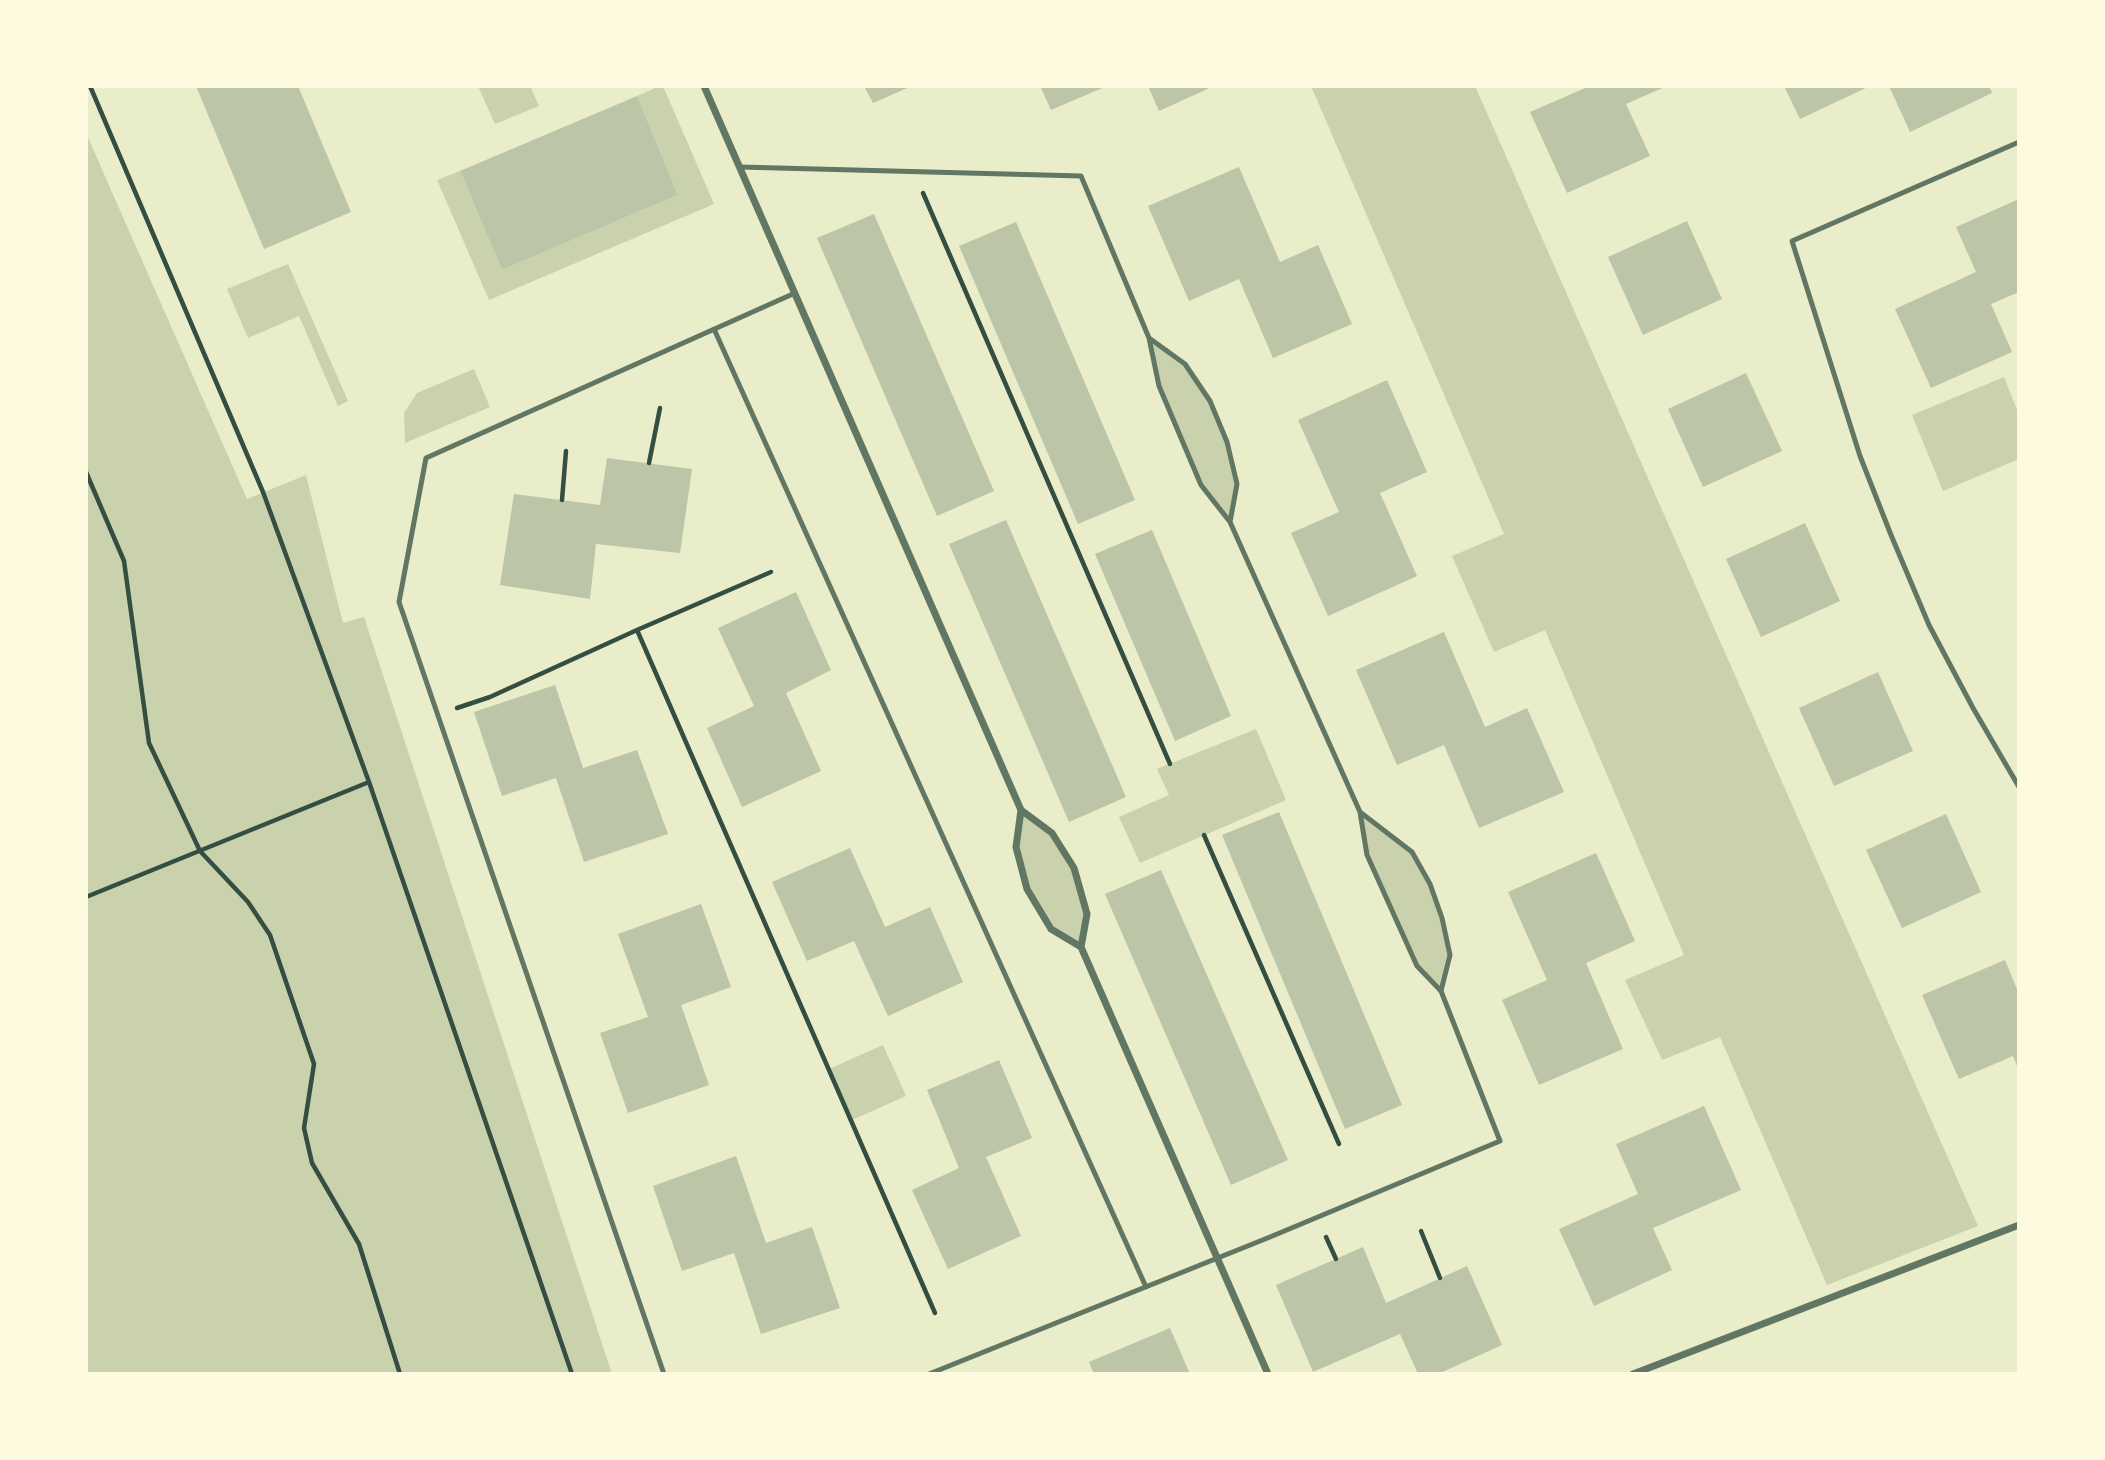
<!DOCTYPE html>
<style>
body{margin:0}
#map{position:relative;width:2105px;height:1460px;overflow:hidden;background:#e9edc9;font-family:"Roboto Condensed",sans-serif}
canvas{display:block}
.frame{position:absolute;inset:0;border:88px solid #fefae0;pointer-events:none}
</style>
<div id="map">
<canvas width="2105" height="1460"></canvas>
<div class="frame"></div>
</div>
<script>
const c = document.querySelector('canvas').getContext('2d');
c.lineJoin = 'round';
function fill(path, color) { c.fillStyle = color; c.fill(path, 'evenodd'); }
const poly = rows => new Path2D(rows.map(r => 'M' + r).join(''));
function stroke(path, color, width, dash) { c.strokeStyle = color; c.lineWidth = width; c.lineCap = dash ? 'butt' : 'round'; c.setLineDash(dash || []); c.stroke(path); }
fill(poly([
 [478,86,530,86,539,106,495,124],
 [660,86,663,86,714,204,489,300,437,180,460,171,502,270,678,195,637,96],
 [1311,86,1475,86,1978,1226,1827,1285,1720,1037,1662,1060,1625,980,1684,955,1545,630,1494,652,1452,556,1504,534],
 [86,133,247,499,306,475,343,623,364,617,612,1374,86,1374],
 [288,264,348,401,338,406,299,316,248,338,227,289],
 [1149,338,1185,364,1210,401,1227,442,1237,484,1230,522,1201,485,1159,386],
 [474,369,490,407,405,443,404,413,417,393],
 [2004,377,2019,415,2019,459,1943,491,1912,415],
 [1256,729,1286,800,1140,863,1119,817,1169,795,1157,769],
 [1021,810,1052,833,1074,868,1087,914,1081,947,1051,929,1027,889,1016,847],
 [1360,812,1412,852,1430,884,1450,955,1441,991,1417,966,1367,855],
 [883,1045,906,1096,852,1120,829,1069]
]), '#cad2ad');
fill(poly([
 [196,86,298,86,351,212,264,249],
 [864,86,912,86,873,103],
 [1040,86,1107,86,1051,110],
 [1148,86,1214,86,1159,111],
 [1590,86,1667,86,1626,104,1650,156,1567,193,1530,112],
 [1784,86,1870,86,1800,119],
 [1889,86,1989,86,1992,93,1910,132],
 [637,96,678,195,502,270,460,171],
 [1239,167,1280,262,1318,245,1352,324,1273,358,1239,279,1189,301,1148,206],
 [2019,199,2019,292,1991,304,2012,352,1931,388,1895,309,1976,272,1956,227],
 [874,214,994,491,937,516,817,238],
 [1687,221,1722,299,1643,335,1608,257],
 [1016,222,1135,500,1078,524,959,246],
 [1746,373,1782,451,1703,487,1668,409],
 [1387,380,1427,472,1380,493,1417,576,1328,616,1291,533,1339,512,1298,420],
 [607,458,692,469,680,553,596,544,590,599,500,585,514,494,600,505],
 [1006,520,1126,797,1069,822,949,544],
 [1805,523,1840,601,1761,637,1726,559],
 [1152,530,1231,716,1175,741,1095,554],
 [796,592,831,670,786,693,821,771,742,807,707,728,754,706,718,628],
 [1444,632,1485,727,1527,708,1564,792,1479,828,1444,745,1397,765,1356,670],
 [1878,672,1913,751,1834,786,1799,708],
 [555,685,583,768,637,750,668,834,584,862,556,778,502,796,474,712],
 [1279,812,1402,1105,1345,1129,1222,835],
 [1946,814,1981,892,1902,928,1866,850],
 [850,848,885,927,930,907,963,982,888,1016,854,941,807,961,772,882],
 [1596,853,1635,941,1586,963,1623,1049,1539,1085,1502,1000,1547,980,1508,892],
 [1161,870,1288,1160,1231,1185,1105,894],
 [701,904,731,987,681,1005,709,1085,628,1113,600,1033,648,1017,618,934],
 [2005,960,2019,994,2019,1071,2013,1056,1959,1079,1922,995],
 [999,1060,1032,1138,986,1157,1021,1236,948,1269,912,1190,959,1168,927,1090],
 [1704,1106,1741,1190,1653,1228,1672,1270,1594,1306,1559,1229,1638,1194,1616,1144],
 [736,1156,766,1243,812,1227,840,1308,761,1334,734,1253,682,1271,653,1186],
 [1363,1247,1386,1303,1467,1266,1502,1345,1438,1374,1418,1374,1400,1334,1313,1372,1276,1285],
 [1170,1328,1190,1374,1094,1374,1089,1362]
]), '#bcc5a7');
stroke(poly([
 [90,86,263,492,369,782,572,1374],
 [923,193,1170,764],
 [649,463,660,408],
 [86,472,124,561,149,743,200,851,248,902,270,935,314,1064,304,1128,312,1163,359,1244,400,1374],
 [562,500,566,451],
 [637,630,935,1313],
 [457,708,490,697,637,630,771,572],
 [1204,835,1339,1144],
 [86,897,369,782],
 [1421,1231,1440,1278],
 [1326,1237,1336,1259]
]), '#344e41', 4.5);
stroke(poly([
 [2019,142,1792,241,1860,456,1891,535,1929,625,1973,708,2019,787],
 [740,167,1081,176,1149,338,1159,386,1201,485,1230,522,1237,484,1227,442,1210,401,1185,364,1149,338],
 [714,329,1146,1287],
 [1230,522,1360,812],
 [664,1374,399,602,426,458,795,293],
 [929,1374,1270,1237,1500,1141,1441,991,1417,966,1367,855,1360,812,1412,852,1430,884,1442,918,1450,955,1441,991]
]), '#617663', 5);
stroke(poly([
 [704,86,1021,810,1052,833,1074,868,1087,914,1081,947,1051,929,1027,889,1016,847,1021,810],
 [1081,947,1268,1374],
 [1633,1374,2019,1225]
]), '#617663', 7);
</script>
